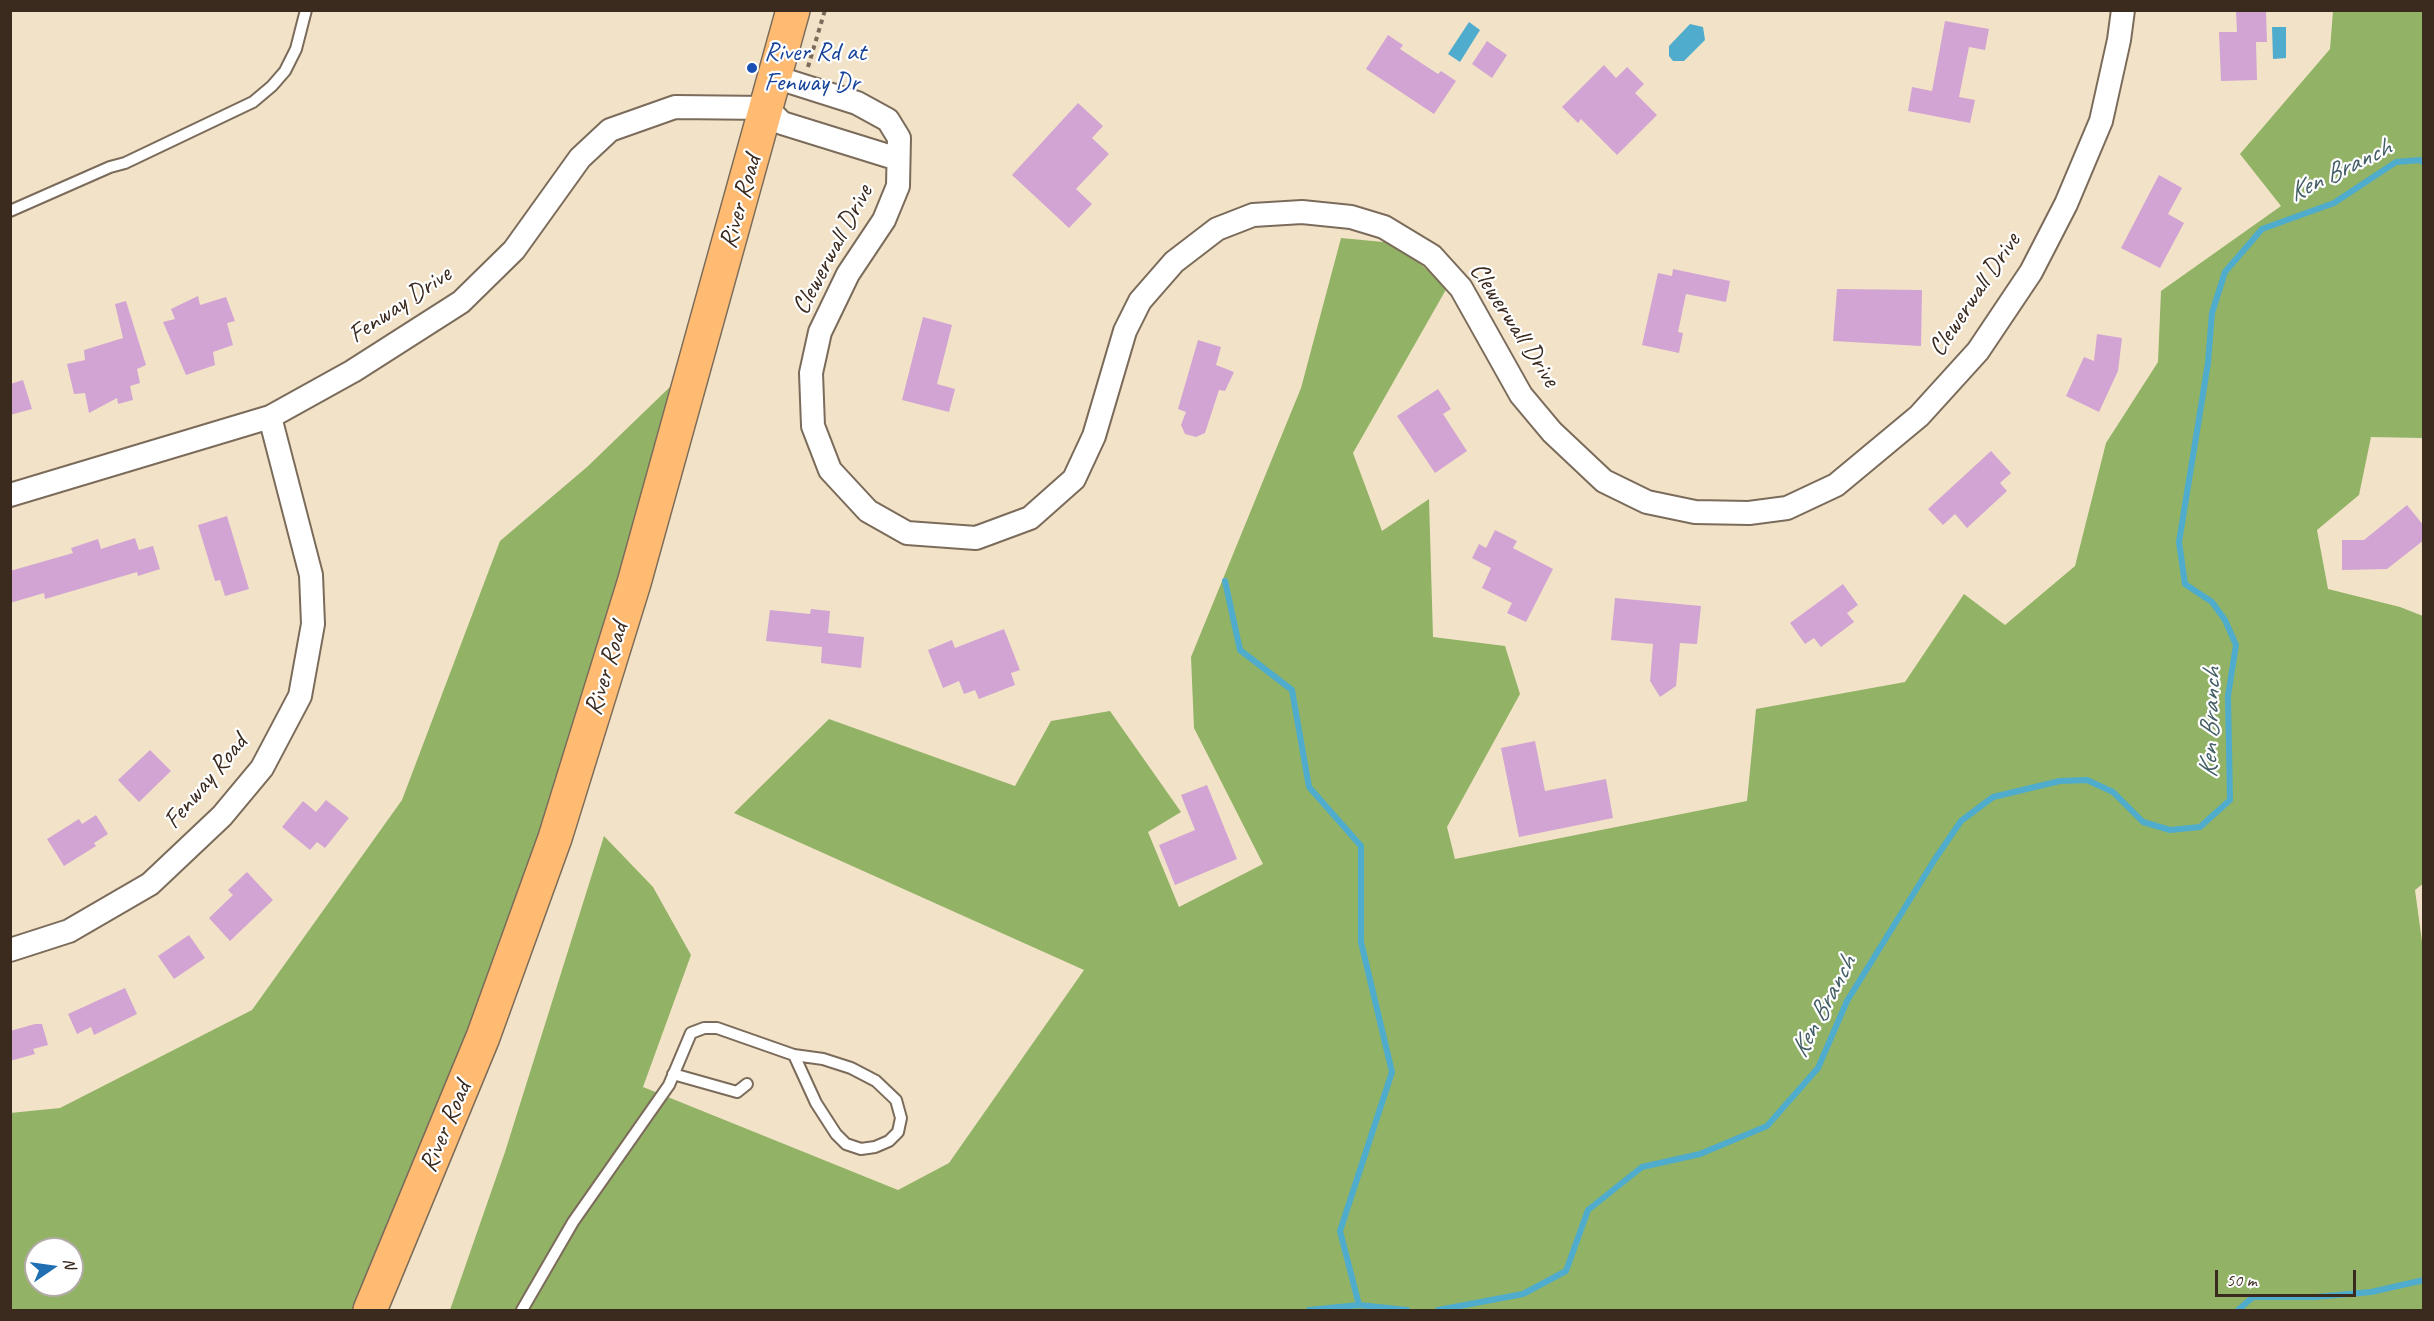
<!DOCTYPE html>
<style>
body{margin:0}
#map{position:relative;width:2434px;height:1321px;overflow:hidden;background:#f2e3c8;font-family:Caveat,sans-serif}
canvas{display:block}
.frame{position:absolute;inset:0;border:12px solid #3b2a1e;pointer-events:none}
.north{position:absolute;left:24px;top:1237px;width:60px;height:60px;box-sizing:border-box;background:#fff;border:2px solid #b1aaa5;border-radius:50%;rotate:77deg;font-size:16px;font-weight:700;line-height:24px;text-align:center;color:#3b2a1e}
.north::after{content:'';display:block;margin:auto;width:21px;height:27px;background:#1f6fb2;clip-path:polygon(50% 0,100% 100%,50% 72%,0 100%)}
.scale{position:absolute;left:2215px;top:1270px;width:141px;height:27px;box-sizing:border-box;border:3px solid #3b2a1e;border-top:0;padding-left:8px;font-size:18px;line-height:21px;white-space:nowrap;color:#3b2a1e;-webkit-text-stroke:4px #fff;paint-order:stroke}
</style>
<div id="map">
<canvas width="2434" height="1321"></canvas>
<div class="frame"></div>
<div class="north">N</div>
<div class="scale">50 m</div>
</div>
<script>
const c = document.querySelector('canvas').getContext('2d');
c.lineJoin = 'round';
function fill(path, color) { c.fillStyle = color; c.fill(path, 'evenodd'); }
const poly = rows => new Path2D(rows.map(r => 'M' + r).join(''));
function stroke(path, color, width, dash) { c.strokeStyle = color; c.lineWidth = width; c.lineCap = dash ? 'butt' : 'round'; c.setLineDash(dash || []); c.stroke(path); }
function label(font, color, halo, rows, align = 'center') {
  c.font = font + ' Caveat,sans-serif'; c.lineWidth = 4.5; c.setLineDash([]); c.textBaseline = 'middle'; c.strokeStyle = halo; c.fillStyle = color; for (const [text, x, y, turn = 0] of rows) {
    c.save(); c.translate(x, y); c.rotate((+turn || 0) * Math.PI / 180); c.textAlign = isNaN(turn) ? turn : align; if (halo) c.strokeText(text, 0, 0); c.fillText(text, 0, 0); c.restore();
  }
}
fill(poly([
 [2333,11,2423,11,2423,444,2422,438,2371,437,2359,495,2317,530,2328,589,2400,607,2423,616,2424,883,2415,890,2424,956,2423,1310,450,1310,505,1152,604,836,653,887,691,955,643,1087,898,1190,949,1163,1084,970,734,813,829,719,1015,786,1051,721,1110,711,1181,812,1148,832,1179,907,1263,864,1194,728,1191,657,1301,388,1341,238,1394,243,1448,286,1353,453,1382,531,1429,499,1433,637,1505,646,1520,694,1447,827,1455,859,1747,801,1756,709,1905,682,1964,594,2005,625,2075,566,2106,443,2158,362,2161,291,2281,206,2240,154,2330,49],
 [672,385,634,583,370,1310,11,1310,10,1113,60,1108,252,1010,402,800,500,541,587,467],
 [36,1249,72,1249,72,1285,36,1285]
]), '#92b266');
fill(poly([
 [1469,22,1480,30,1460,62,1448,54],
 [1690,24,1703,27,1705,40,1684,61,1673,61,1669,56,1669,46],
 [2272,27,2286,27,2286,58,2273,59]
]), '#4faccd');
stroke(poly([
 [1225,581,1240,650,1292,690,1309,787,1361,846,1361,942,1392,1072,1340,1231,1359,1305],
 [1309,1310,1359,1305,1407,1310],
 [1438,1310,1523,1294,1566,1271,1588,1210,1642,1167,1700,1154,1767,1126,1818,1068,1847,1001,1935,859,1961,821,1993,797,2060,781,2087,780,2113,792,2143,822,2170,830,2200,827,2230,800,2228,696,2236,645,2225,620,2212,602,2185,584,2179,542,2208,363,2212,313,2225,272,2262,229,2334,203,2396,162,2420,160,2424,163],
 [2238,1310,2253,1297,2315,1297,2371,1292,2424,1280]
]), '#4faccd', 6);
fill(poly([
 [2266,11,2267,42,2256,42,2257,80,2221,81,2219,32,2237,32,2236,12],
 [1945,21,1989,29,1985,50,1969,47,1959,97,1975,100,1970,123,1908,111,1912,87,1932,91],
 [1388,35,1403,45,1400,49,1438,74,1441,71,1456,81,1434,114,1366,69],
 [1487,41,1507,55,1492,78,1472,64],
 [1604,65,1616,78,1627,67,1644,84,1635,93,1657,115,1617,155,1581,119,1578,123,1562,107],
 [1078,103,1103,126,1092,138,1109,154,1076,189,1092,204,1069,228,1012,175],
 [2159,175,2182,188,2168,214,2184,223,2160,268,2121,248],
 [1673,269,1730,281,1726,302,1686,294,1678,332,1683,333,1679,353,1642,345,1658,273,1672,276],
 [1837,289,1922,290,1921,346,1833,341],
 [198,296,200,305,226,297,235,321,227,323,233,345,213,352,215,365,186,375,163,322,175,319,171,309],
 [126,301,146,365,137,369,140,383,130,386,133,400,118,404,117,398,89,413,85,393,74,394,67,364,85,360,84,350,123,338,115,304],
 [923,317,952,325,937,384,955,389,949,412,902,400],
 [2097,334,2122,338,2118,371,2099,412,2066,396,2084,357,2094,361],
 [1198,340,1221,347,1216,365,1234,372,1225,391,1219,390,1205,433,1196,437,1185,434,1181,425,1186,412,1178,409],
 [23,380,32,409,10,415,10,384],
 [1438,389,1451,409,1443,414,1467,451,1435,473,1397,416],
 [1991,451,2011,473,2000,483,2007,491,1967,528,1955,514,1943,525,1928,509],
 [2407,505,2424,526,2424,540,2387,569,2342,570,2342,540,2364,540],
 [227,516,249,589,225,596,220,580,215,581,198,525],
 [1495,530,1517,541,1513,548,1553,569,1526,622,1507,613,1512,603,1482,588,1491,568,1472,558,1479,544,1486,548],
 [135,538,139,550,153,546,160,569,138,576,137,572,45,599,44,593,10,603,10,571,73,553,71,548,98,539,101,549],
 [1843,584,1858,605,1847,613,1854,622,1821,647,1814,638,1805,644,1790,623],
 [1615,598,1701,606,1697,644,1680,643,1676,686,1660,697,1650,681,1653,644,1611,640],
 [811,609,830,611,828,633,864,637,861,668,821,663,822,647,766,641,770,610,810,614],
 [1004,629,1020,670,1011,673,1015,685,979,699,975,690,964,694,959,681,943,688,928,650,952,640,955,648],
 [1535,741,1545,791,1606,779,1613,818,1519,837,1501,748],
 [150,750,171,771,139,802,118,780],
 [1207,785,1237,859,1175,885,1159,845,1195,830,1181,795],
 [326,800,349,818,325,848,317,842,310,850,282,827,303,801,316,812],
 [96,815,108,834,94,843,96,846,64,866,47,839,79,819,82,824],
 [247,872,273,900,230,941,209,918,233,895,228,890],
 [189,935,205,958,174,979,158,956],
 [125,988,137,1014,94,1035,91,1027,77,1034,68,1014],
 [35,1024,42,1024,48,1045,33,1049,35,1054,10,1061,10,1031]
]), '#d2a4d3');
const service = poly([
 [10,211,110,167,125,163,253,102,272,86,285,71,296,49,306,10],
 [673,1074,737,1092,747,1084],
 [522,1310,573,1222,669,1085,691,1033,704,1028,717,1028,794,1055,823,1059,851,1068,876,1081,896,1100,901,1118,898,1132,889,1141,875,1147,861,1149,846,1144,836,1134,816,1103,794,1055]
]);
const minor = poly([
 [775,77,857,103,888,120,899,138,898,186,884,220,848,274,820,332,811,373,813,426,830,470,868,511,907,533,976,538,1030,518,1074,479,1094,436,1125,331,1140,301,1174,262,1217,229,1253,215,1302,212,1351,217,1384,227,1432,256,1461,288,1521,395,1552,432,1604,481,1647,502,1695,512,1749,513,1787,508,1836,485,1919,416,1978,351,2031,272,2066,204,2101,121,2119,40,2123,10],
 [10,495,270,417,353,371,461,302,514,250,580,158,610,130,675,107,767,108,782,123,898,159],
 [10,950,69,931,150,884,222,816,262,768,300,696,313,624,311,575,270,417]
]);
const primary = poly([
 [370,1310,483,1037,555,838,634,583,793,10]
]);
stroke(service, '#7b6b5a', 14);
stroke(minor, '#7b6b5a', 26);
stroke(primary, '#7b6b5a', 36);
stroke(poly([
 [808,67,825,10]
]), '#7b6b5a', 4, [4.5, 4.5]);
stroke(service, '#fff', 10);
stroke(minor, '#fff', 22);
stroke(primary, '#febb71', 33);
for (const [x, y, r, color] of [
 [752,68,6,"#1a4fb4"]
]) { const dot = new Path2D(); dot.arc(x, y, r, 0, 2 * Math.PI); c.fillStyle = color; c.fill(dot); stroke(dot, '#fff', 2); }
label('26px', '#164399', '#fff', [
 ["River Rd at",764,53],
 ["Fenway Dr",764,83]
], 'left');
label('26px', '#3b2a1e', '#fff', [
 ["River Road",741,202,-74],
 ["Clewerwall Drive",833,250,-62],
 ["Clewerwall Drive",1975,295,-56],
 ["Fenway Drive",400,305,-34],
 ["Clewerwall Drive",1514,325,57],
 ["River Road",607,669,-73],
 ["Fenway Road",206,782,-50],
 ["River Road",446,1127,-67]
]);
label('italic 27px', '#435e64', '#fff', [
 ["Ken Branch",2340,171,-26],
 ["Ken Branch",2211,723,-88],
 ["Ken Branch",1824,1007,-62]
]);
</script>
